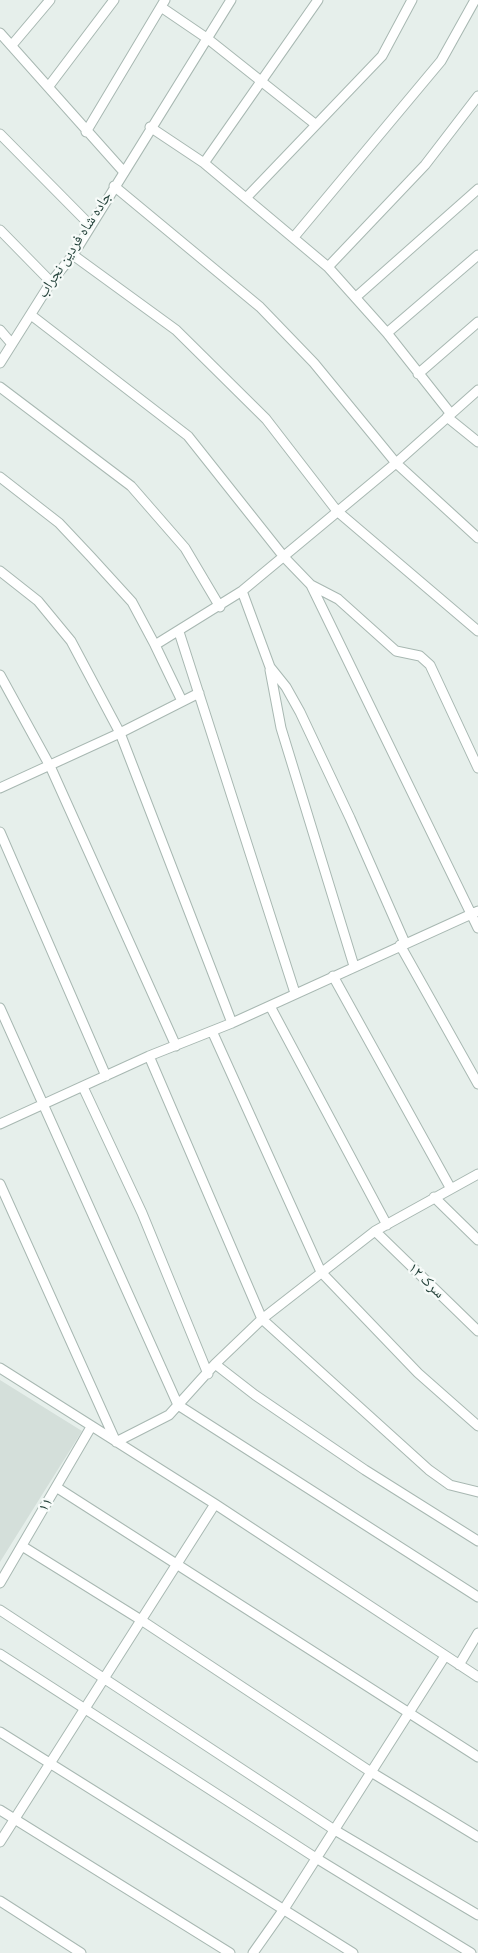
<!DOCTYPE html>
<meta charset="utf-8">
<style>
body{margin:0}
canvas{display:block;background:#e6efeb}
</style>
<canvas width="478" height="1953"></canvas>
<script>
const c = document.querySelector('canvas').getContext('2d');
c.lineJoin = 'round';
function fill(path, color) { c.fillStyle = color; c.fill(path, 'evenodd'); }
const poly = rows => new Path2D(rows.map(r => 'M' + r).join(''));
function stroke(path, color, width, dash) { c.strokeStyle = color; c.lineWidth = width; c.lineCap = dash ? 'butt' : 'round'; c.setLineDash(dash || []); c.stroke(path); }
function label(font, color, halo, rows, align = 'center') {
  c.font = font + ' Signika,"Noto Naskh Arabic",sans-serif'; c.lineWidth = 4.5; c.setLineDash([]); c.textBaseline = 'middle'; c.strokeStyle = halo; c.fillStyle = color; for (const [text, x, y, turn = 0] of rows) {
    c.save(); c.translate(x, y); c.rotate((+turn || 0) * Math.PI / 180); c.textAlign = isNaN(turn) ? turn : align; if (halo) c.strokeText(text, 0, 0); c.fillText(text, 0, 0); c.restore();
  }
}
fill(poly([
 [0,1380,82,1431,0,1562]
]), '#d4dfda');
const minor = poly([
 [161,7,208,39,315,124],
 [0,33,123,171],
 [12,45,50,0],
 [49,86,114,0],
 [150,127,204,163,328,267,387,333,451,414],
 [86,132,165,0],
 [0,134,90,225],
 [204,163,318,0],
 [114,186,260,307,314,363,396,463,478,538],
 [246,198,382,56,412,0],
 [0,230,51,282],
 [294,237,441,61,475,0],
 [73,255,176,330,266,419,337,511,478,631],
 [328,267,425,165,478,96],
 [356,297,478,189],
 [31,315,188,436,284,557,311,585,478,928],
 [0,330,12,344],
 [387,333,478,255],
 [0,363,51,282,73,255,231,0],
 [418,374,478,322],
 [0,387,131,486,185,548,220,607],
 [447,417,478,442],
 [0,477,59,523,91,557,132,602,155,645,242,591,396,463,478,390],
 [0,571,38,601,71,641,120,733,232,1023],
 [311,585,338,599,396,651,420,656,430,665,478,768],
 [242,591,270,667,286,687,300,712,350,818,405,943],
 [179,632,295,993],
 [155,645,182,701],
 [270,670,281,728,354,966],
 [0,675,50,766,176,1046],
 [0,788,120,733,199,693],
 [0,832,106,1076],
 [400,945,478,1084],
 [333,976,451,1189],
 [270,1006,387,1225],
 [0,1008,178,1405,478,1597],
 [212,1031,321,1272,418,1373,478,1426],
 [149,1056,262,1319,429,1470,450,1485,478,1492],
 [83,1087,142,1213,208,1374],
 [0,1124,149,1056,232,1023,478,911],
 [0,1184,116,1442,169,1415,215,1364,262,1319,375,1231,478,1174],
 [434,1197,478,1240],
 [375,1231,478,1331],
 [215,1364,255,1395,365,1470,478,1541],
 [0,1368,215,1504,478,1677],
 [56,1487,478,1757],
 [22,1546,141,1620,371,1772,478,1837],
 [0,1583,91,1427],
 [0,1610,333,1829,478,1915],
 [0,1654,316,1858,471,1953],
 [459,1665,478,1633],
 [0,1732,353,1953],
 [0,1810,230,1953],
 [0,1842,215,1504],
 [0,1901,81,1953],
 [253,1953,284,1909,445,1656]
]);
stroke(minor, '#a8b8b2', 11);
stroke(minor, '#fff', 9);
label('15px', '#24423a', '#f7fbf9', [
 ["جاده شاه فردین نجراب",75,245,-57],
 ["سرک ۱۲",426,1281,44],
 ["۱۱",46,1505,-60]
]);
</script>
